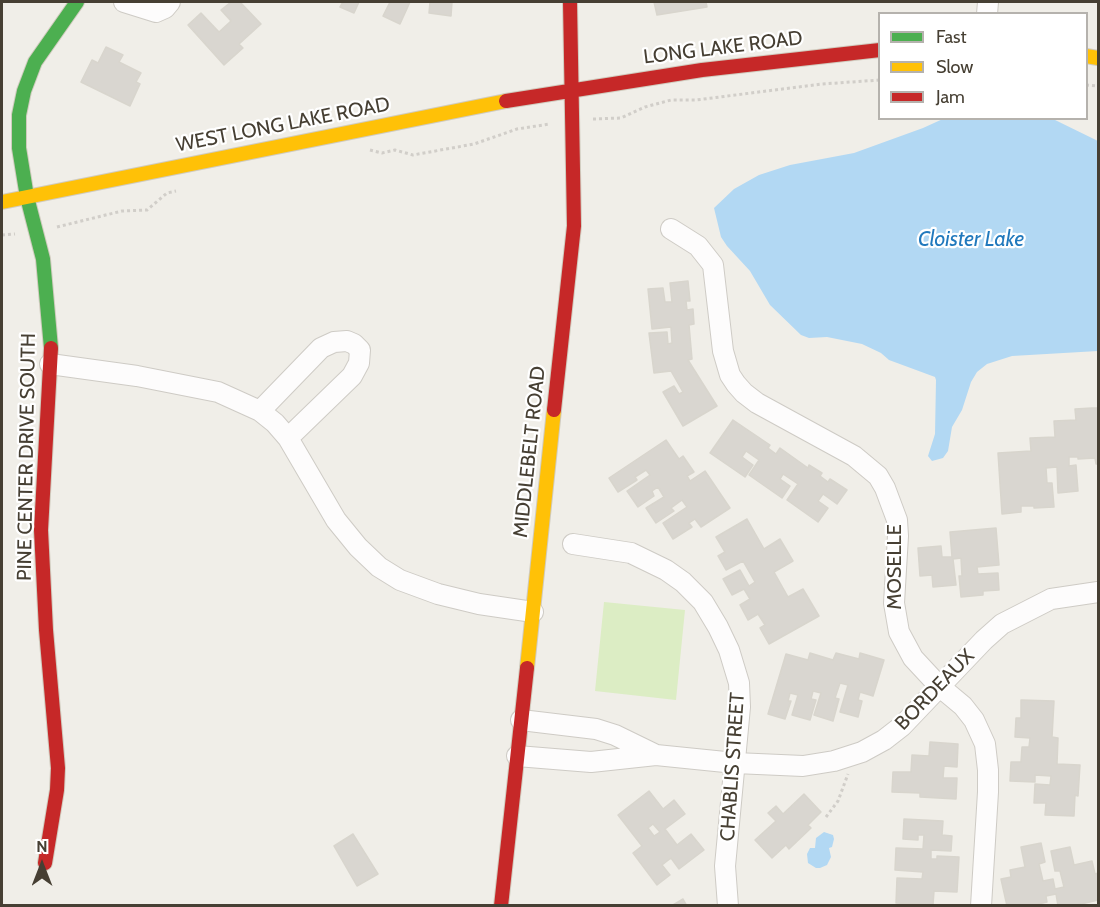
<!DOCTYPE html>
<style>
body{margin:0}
#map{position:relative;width:1100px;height:907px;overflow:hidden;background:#f0eee8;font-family:Cabin,sans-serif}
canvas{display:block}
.frame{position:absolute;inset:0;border:3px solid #463f33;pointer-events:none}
.legend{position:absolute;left:878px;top:12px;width:210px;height:108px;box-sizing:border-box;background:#fff;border:2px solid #b5b2ad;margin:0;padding:8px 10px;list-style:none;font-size:18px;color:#463f33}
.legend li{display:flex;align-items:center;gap:12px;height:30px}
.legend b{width:30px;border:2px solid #b5b2ad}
.north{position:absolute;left:12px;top:835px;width:60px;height:60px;-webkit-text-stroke:4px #fff;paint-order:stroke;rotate:0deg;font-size:16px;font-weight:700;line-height:24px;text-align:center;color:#463f33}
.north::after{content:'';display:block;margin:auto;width:21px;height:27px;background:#463f33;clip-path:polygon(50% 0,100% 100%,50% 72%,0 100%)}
</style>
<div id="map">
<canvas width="1100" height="907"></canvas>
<div class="frame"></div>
<ul class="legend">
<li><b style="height:8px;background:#4caf50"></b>Fast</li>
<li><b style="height:8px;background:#ffc107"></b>Slow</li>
<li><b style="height:8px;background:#c62828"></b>Jam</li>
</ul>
<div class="north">N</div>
</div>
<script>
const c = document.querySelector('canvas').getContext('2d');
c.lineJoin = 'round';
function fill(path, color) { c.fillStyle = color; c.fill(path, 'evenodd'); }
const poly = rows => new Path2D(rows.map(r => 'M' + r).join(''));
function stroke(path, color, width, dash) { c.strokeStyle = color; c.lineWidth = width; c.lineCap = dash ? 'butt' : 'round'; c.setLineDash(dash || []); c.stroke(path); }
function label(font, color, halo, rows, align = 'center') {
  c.font = font + ' Cabin,sans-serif'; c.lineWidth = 4.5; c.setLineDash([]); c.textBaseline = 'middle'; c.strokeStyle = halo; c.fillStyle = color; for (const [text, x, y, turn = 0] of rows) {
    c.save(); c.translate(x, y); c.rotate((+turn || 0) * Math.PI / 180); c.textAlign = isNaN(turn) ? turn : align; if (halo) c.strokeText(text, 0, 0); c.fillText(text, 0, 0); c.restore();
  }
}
fill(poly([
 [604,602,685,610,676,700,595,691]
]), '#dcedc4');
fill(poly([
 [945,118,1053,119,1098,141,1098,351,1012,356,987,364,977,372,971,382,962,410,952,427,948,451,943,458,932,461,928,456,935,434,936,380,935,377,889,360,881,353,862,344,827,337,809,338,801,335,770,305,750,271,727,246,721,237,714,208,734,189,759,175,790,165,854,153,923,128],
 [824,832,833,835,834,839,832,847,829,848,831,857,827,865,820,868,816,868,808,863,807,854,810,848,815,848,816,838]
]), '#b2d8f3');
const building = poly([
 [231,2,240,2,261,24,239,44,243,48,224,65,188,25,201,13,219,32,231,21,221,10,231,2],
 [343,2,359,2,354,13,340,7,343,2],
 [390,2,410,2,400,24,383,16,390,2],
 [430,2,452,2,451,16,429,13,430,2],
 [654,2,706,2,707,7,657,15,654,2],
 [106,47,123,55,119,62,141,73,136,82,140,84,130,106,81,82,92,60,98,63,106,47],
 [688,281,690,301,686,301,687,310,693,309,694,324,689,325,692,359,688,360,717,406,683,426,663,392,674,386,679,394,683,392,671,371,654,373,649,333,667,332,668,344,672,343,671,327,652,329,648,289,663,288,665,302,672,302,670,283,688,281],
 [1092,408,1098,408,1098,464,1096,464,1095,458,1078,459,1078,457,1069,457,1069,466,1076,465,1078,491,1058,493,1057,467,1046,468,1047,483,1052,483,1054,507,1034,508,1034,506,1021,506,1021,512,1002,514,998,453,1031,451,1030,438,1055,437,1054,421,1076,420,1075,409,1092,408],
 [733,420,770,445,768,448,776,454,780,448,808,468,809,465,822,473,820,476,828,482,830,479,847,490,837,504,823,494,818,501,828,508,818,522,787,500,798,484,783,474,780,479,790,486,782,498,749,475,759,460,746,451,742,457,753,465,745,477,710,453,733,420],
 [666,440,679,459,683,456,694,472,687,476,690,481,705,471,730,508,701,527,695,519,689,523,692,527,673,539,663,523,687,507,682,500,671,508,674,511,656,523,646,508,664,497,658,487,652,491,654,496,638,507,627,491,650,475,646,470,635,477,637,480,618,492,609,478,666,440],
 [747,519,764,549,780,539,793,561,774,572,788,597,803,589,819,616,769,644,760,628,765,625,758,614,748,620,740,605,750,599,744,589,732,595,723,579,740,570,749,586,755,582,743,561,726,570,718,556,725,552,716,537,747,519],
 [996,528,999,565,977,567,978,574,998,573,999,590,983,591,983,595,961,597,959,576,962,576,961,558,953,559,956,585,933,587,932,575,920,576,918,548,941,546,942,557,952,557,950,532,996,528],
 [810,653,833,660,836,653,859,659,860,653,884,660,873,696,860,692,858,700,862,701,858,717,840,712,848,685,840,683,835,698,839,699,833,721,814,715,821,693,813,691,811,699,816,700,810,720,792,715,798,695,790,693,788,701,791,701,785,719,768,714,786,654,808,660,810,653],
 [1021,700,1054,701,1052,737,1058,738,1057,764,1080,765,1078,796,1075,795,1074,816,1045,815,1046,803,1034,803,1035,784,1050,785,1051,776,1035,775,1035,782,1010,781,1011,762,1021,762,1022,747,1029,747,1030,738,1015,737,1016,718,1021,718,1021,700],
 [930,742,958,744,957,767,944,766,943,778,957,778,956,799,920,797,920,793,892,792,893,772,911,772,912,755,929,756,930,742],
 [649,791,663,809,674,800,685,814,665,829,677,845,691,834,704,850,679,869,671,858,662,865,670,875,657,885,633,853,642,846,618,815,649,791],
 [653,824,660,832,654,836,648,828,653,824],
 [804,794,821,812,808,825,811,828,789,849,786,845,772,858,755,840,776,821,768,813,776,806,783,814,804,794],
 [904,819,943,821,942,835,952,836,951,851,931,850,931,859,937,859,937,856,959,857,957,892,934,891,933,905,896,903,897,878,922,879,923,872,895,870,896,848,923,849,924,835,918,835,918,840,903,839,904,819],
 [353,834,378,874,357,886,334,846,353,834],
 [1041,843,1045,862,1039,864,1043,881,1053,879,1055,889,1064,887,1060,871,1055,871,1051,851,1070,847,1074,865,1092,861,1095,874,1098,873,1098,900,1073,906,1058,906,1056,894,1046,896,1047,902,1030,906,1007,906,1001,879,1011,877,1010,870,1025,867,1021,847,1041,843],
 [683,899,687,906,673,906,673,905,683,899]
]);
fill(building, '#d9d6d0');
stroke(building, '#d8d5cd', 1.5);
const street = poly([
 [124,2,156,12,165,8,170,2],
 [987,14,988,2],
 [671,229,698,246,713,265,723,351,730,375,736,384,744,393,757,403,854,456,878,476,885,488,897,520,898,536,894,603,899,632,913,658,939,686,963,706,974,720,985,744,988,770,988,792,981,906],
 [50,364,137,376,218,392,260,411,275,423,288,438,336,520,358,547,379,567,400,580,438,594,479,604,533,612],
 [260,411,321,348,334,342,347,341,354,344,360,350,359,363,352,376,288,438],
 [573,544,631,553,666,570,683,582,703,602,718,627,729,650,739,683,740,707,725,866,728,906],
 [656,755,735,763,803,766,834,761,862,752,884,740,902,726,984,640,1002,624,1051,599,1098,592],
 [517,756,591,762,656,755,615,735,596,729,521,720]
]);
const fast = poly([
 [51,348,43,259,27,197,19,148,19,115,24,91,35,62,77,2]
]);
const slow = poly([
 [1086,56,1098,58],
 [2,202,506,101],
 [527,668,554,410]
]);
const jam = poly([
 [506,101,702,70,880,50],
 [554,410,574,226,570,2],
 [45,863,57,790,58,768,46,630,41,530,51,348],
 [501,906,527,668]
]);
stroke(street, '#cecbc5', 22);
stroke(fast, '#d0cbbe', 16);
stroke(slow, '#d0cbbe', 16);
stroke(jam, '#d0cbbe', 16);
stroke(poly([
 [1086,85,1098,86],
 [593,119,621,118,645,107,671,100,696,100,822,84,880,80],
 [370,150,382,153,395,150,413,155,474,144,517,129,550,124],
 [57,227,122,211,147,210,167,193,176,191],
 [2,235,15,234],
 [826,817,838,801,848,774]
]), '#d1cec9', 3, [3, 3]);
stroke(street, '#fdfcfc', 20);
stroke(fast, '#4caf50', 14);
stroke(slow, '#ffc107', 14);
stroke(jam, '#c62828', 14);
label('20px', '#463f33', '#fff', [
 ["LONG LAKE ROAD",723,48,-7],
 ["WEST LONG LAKE ROAD",283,125,-11],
 ["MIDDLEBELT ROAD",530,452,-84],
 ["PINE CENTER DRIVE SOUTH",27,457,-89],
 ["MOSELLE",895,567,-90],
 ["BORDEAUX",935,690,-46],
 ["CHABLIS STREET",733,767,-86]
]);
label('italic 21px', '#2179bd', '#fff', [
 ["Cloister Lake",971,240]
]);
</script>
